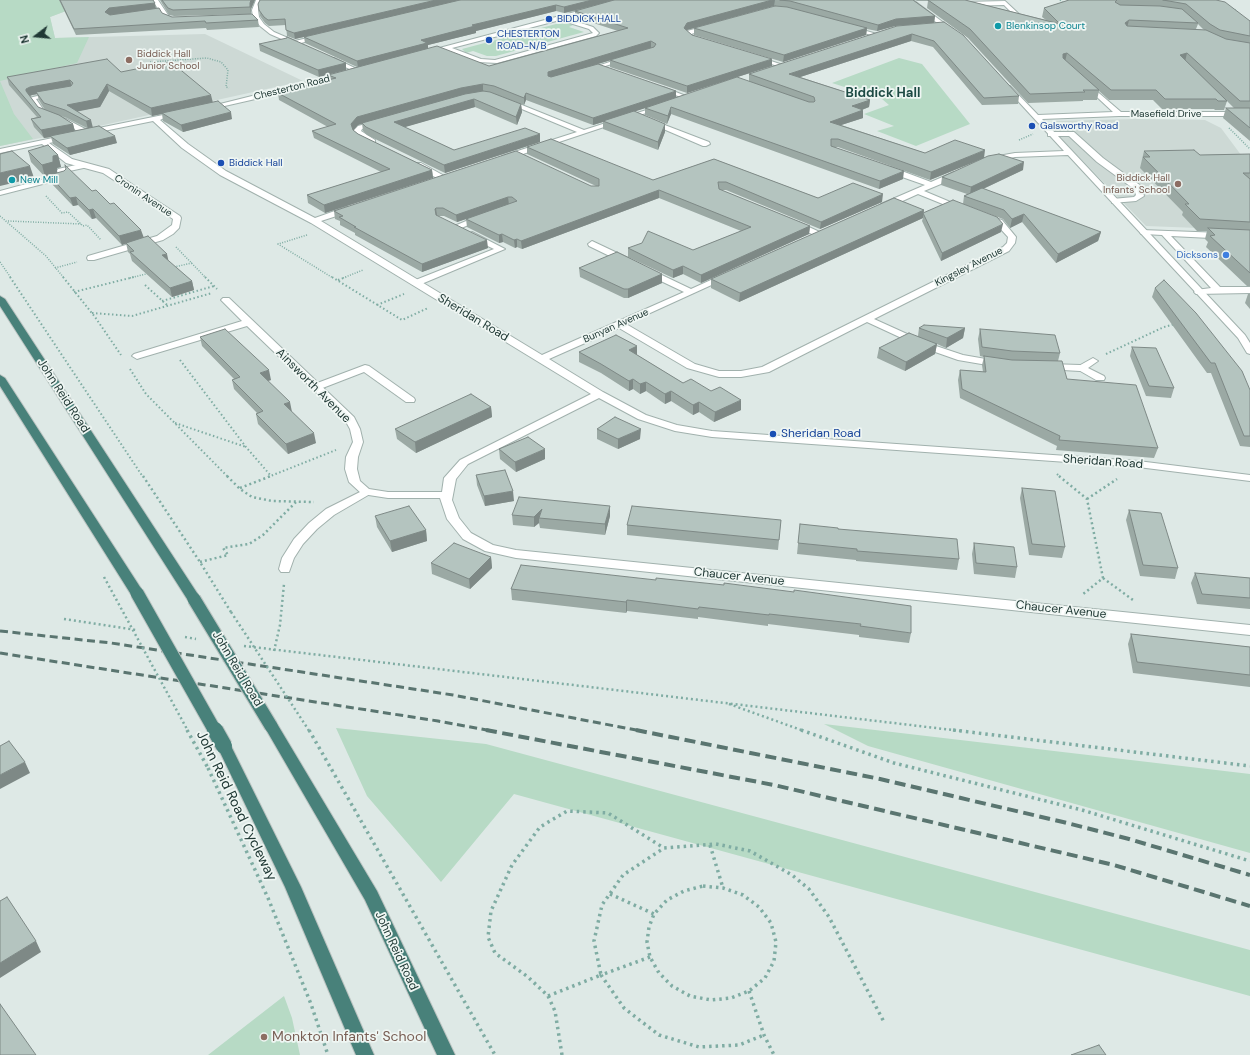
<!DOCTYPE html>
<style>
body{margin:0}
#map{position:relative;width:1250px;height:1055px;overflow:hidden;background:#dee9e6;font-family:"DM Sans",sans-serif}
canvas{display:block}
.north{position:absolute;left:16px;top:16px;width:40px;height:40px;-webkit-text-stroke:3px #eff6f3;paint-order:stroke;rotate:254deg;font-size:11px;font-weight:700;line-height:16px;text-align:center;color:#203935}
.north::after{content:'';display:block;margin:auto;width:14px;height:18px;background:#203935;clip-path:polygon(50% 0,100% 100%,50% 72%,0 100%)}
</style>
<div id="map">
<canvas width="1250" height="1055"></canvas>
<div class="north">N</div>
</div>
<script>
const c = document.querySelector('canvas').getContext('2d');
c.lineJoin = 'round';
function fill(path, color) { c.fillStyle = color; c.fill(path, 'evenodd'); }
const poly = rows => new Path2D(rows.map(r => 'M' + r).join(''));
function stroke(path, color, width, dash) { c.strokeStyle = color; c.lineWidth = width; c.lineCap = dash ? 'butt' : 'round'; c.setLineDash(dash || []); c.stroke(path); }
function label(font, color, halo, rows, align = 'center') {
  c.font = font + ' "DM Sans",sans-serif'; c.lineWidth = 3.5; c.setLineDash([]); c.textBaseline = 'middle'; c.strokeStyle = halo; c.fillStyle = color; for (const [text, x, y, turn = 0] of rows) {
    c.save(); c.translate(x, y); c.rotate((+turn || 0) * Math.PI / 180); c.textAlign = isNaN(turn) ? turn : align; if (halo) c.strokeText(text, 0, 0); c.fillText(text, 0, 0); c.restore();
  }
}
fill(poly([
 [0,0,82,5,50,17,55,38,205,34,303,81,81,130,0,146],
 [1136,119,1205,120,1221,128,1250,167,1250,230,1146,226,1048,125,1053,121]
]), '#cdd9d5');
fill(poly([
 [0,0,104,0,82,5,50,17,55,38,89,37,77,63,0,81],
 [567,23,573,25,569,27,584,32,496,56,487,56,473,51,466,53,462,49,556,24],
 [899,58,922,64,970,124,916,146,877,131,894,126,864,114,889,105,882,99,832,83],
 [0,81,14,114,33,139,0,146],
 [824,724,1250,774,1250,853,868,746],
 [336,728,486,744,1250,950,1250,996,514,794,441,882,367,796],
 [284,996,292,1018,300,1055,208,1055]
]), '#b7dac5');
const service = poly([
 [54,92,56,93,56,95,36,99,45,112,66,119,89,131,89,135,83,135,62,121,41,114,29,98,54,92],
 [1048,132,1074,132,1103,158,1141,186,1144,196,1136,201,1112,203,1112,199,1134,197,1136,195,1134,189,1097,162,1069,136,1048,136,1048,132],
 [85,163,89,165,88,167,65,172,67,176,66,178,0,195,0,191,59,175,57,171,58,169,85,163],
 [478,216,484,216,485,218,459,229,453,229,452,227,478,216],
 [1141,230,1250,234,1250,240,1171,236,1220,287,1250,287,1250,293,1196,294,1194,292,1196,290,1211,288,1162,235,1144,234,1141,234,1140,232,1141,230],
 [472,232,505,249,419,285,413,285,412,283,413,281,494,249,469,237,468,235,472,232],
 [1093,358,1098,361,1088,368,1104,376,1105,378,1104,380,1096,380,1075,368,1093,358],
 [365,365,369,366,414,398,415,400,414,402,406,402,364,372,320,389,316,390,311,387,312,385,365,365],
 [366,489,370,490,372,492,370,494,334,515,317,529,303,544,294,558,289,572,281,572,279,569,282,558,294,539,309,523,326,509,366,489]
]);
const minor = poly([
 [152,0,158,0,170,18,180,20,180,22,166,20,152,0],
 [256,0,262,0,258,10,259,17,264,24,274,32,295,41,320,35,323,37,301,43,303,45,300,47,270,34,260,26,253,17,252,10,256,0],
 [906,0,913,0,956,32,951,33,906,0],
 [1005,1,1020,15,1031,18,1031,20,1016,17,1004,5,963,6,960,4,963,2,1005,1],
 [590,8,592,9,592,11,566,18,593,27,599,33,596,36,497,63,478,62,445,50,428,55,425,53,443,47,590,8],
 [560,20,589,29,593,33,495,60,481,59,452,48,560,20],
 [710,25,713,27,712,28,691,34,692,36,702,40,702,42,698,42,686,37,685,34,687,31,710,25],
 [849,27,853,27,880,35,875,36,849,29,849,27],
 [755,57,759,57,786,66,781,67,755,59,755,57],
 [330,58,334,58,361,71,356,72,330,60,330,58],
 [622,58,627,59,590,71,585,70,622,58],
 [344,73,346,74,346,76,251,100,207,110,204,108,344,73],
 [1086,82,1121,112,1250,112,1250,116,1119,116,1042,119,1245,335,1250,343,1250,354,1247,353,1238,338,1068,155,1015,157,990,162,986,160,987,158,1015,153,1064,151,1006,88,1006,86,1010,86,1038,115,1113,112,1084,85,1084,83,1086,82],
 [659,87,663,87,691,98,686,99,659,89,659,87],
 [507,99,584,130,659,106,664,107,505,160,502,160,502,156,577,132,505,102,504,101,507,99],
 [163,115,166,117,160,120,188,144,226,171,315,218,346,207,352,207,352,211,321,221,542,355,684,292,644,273,643,271,647,268,691,289,722,275,728,275,729,277,626,324,695,364,719,371,741,371,762,367,1003,247,1007,243,1008,237,996,224,986,219,990,217,1002,220,1016,237,1015,243,1009,251,874,319,927,343,963,355,1003,362,1004,364,1003,366,999,367,958,360,921,347,867,322,769,372,741,377,719,377,687,368,619,328,549,359,603,392,646,415,677,425,712,431,1138,461,1250,475,1250,481,1138,467,712,437,675,431,638,419,599,398,468,464,456,479,452,500,459,518,471,533,493,545,516,550,1250,625,1250,635,516,558,485,551,463,539,447,519,440,498,388,498,362,494,349,482,345,469,346,457,353,442,350,429,345,420,247,326,140,358,137,359,132,356,134,354,242,321,221,300,223,298,229,298,354,417,360,429,363,442,358,457,357,469,360,481,369,489,388,492,442,492,444,478,460,460,591,394,311,223,220,175,182,148,153,121,89,134,85,132,89,130,163,115],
 [649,119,709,142,710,144,706,146,703,146,647,122,647,120,649,119],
 [377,121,380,123,379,124,362,129,361,131,375,140,375,144,369,144,354,134,353,131,358,126,377,121],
 [67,135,70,135,70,139,49,143,72,159,109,169,180,216,181,218,179,228,173,234,163,240,94,260,88,260,87,258,88,256,157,236,172,225,173,219,103,173,66,163,42,144,0,153,0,149,67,135],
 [415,163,421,163,448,178,447,180,441,180,415,167,415,163],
 [885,167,891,167,931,182,954,172,960,172,960,176,924,191,967,209,966,211,960,211,918,194,887,208,881,208,881,204,925,185,885,171,885,167],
 [792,222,798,222,824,234,820,237,817,236,792,226,791,224,792,222],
 [592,241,630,259,631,261,627,264,624,263,589,246,588,244,592,241],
 [1049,364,1080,365,1085,368,1080,371,1045,369,1044,367,1049,364]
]);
const trunk = poly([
 [0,296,5,299,199,596,200,599,199,602,194,603,189,602,0,306,0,296],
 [0,375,5,378,142,590,143,593,142,596,137,597,132,596,0,386,0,375],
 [271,721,276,722,377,891,455,1055,437,1055,365,900,264,726,266,722,271,721],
 [224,740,229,742,231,746,301,887,374,1055,356,1055,285,887,217,746,219,742,224,740]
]);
stroke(service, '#a1b1ad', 2);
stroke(minor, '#a1b1ad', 2);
stroke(trunk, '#bcc4c2', 2);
stroke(poly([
 [1060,0,1064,4],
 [1226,5,1237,11],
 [150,62,207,58,221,62,228,70,226,87,229,88],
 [1229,128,1250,149],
 [1019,140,1033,134],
 [46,196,62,213,68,212,83,226,87,225,101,240],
 [0,216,46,256,64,278],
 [8,221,81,224],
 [307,235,278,244,333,278],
 [176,247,206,278],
 [0,262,11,278],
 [174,267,192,263],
 [55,268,77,262],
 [130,278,150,273],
 [343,278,363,270]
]), '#7faca3', 1.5, [1, 1.5]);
stroke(poly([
 [10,277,143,477],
 [63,277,95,317,121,355],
 [205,277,217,289],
 [332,277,402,320,428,308],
 [338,280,346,277],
 [145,285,167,305],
 [74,292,134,277],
 [162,301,214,286],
 [377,305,404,294],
 [92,313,132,316,212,293],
 [1106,354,1164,327,1175,324],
 [180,360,246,447,271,476],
 [130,369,146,394,228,477],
 [175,423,246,447],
 [1057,474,1060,477],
 [268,477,336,450]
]), '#7faca3', 2, [1.5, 2.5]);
stroke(poly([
 [143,476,200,562,231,612],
 [227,476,240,489,252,497,272,501,314,502],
 [1059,476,1087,499,1103,578,1082,595],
 [240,488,271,476],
 [1087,499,1117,479],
 [200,562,228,555,223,548,249,544,263,535,296,502],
 [1103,578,1133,600],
 [64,619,136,630],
 [185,637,196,639],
 [244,646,961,731],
 [274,651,280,625,284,584],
 [729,704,804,731],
 [308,729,309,731]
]), '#7faca3', 2.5, [2, 3]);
stroke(poly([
 [309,730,495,1055],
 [801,730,894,763,1082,810,1250,861],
 [953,730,1250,766],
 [208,768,268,898,311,1004,328,1055],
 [710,845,723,888],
 [703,886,723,888,743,895,759,907,771,923,776,942,774,961,765,978,749,991,731,998,711,1000,690,996,672,986,659,973,650,957,647,942,649,927,654,914,667,900,684,891,703,886],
 [610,894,654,914],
 [650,957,601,975,624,1008,659,1035,699,1047,739,1045,764,1035],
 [749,991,764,1035,774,1055],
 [548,996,601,975,594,941,602,905,623,875,664,848,716,844,750,851,792,875,809,889,829,917,884,1022],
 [562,1055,555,1011,548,996,528,977,495,953,488,937,491,911,512,865,540,827,567,811,608,813,664,848]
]), '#7faca3', 3.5, [2.5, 4]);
fill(service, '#fff');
fill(minor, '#fff');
fill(trunk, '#48817a');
stroke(poly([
 [0,631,111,643,453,695,641,731],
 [0,653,438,721,492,731]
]), '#5a7570', 3, [8, 4.5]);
stroke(poly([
 [486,730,774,785,1114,865,1250,906],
 [636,730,880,779,1063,822,1129,839,1250,875]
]), '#5a7570', 4, [11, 5.5]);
const trunkBridgeFar1 = poly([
 [137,593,215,731],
 [194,599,271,726]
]);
const trunkBridge = poly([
 [215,730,224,746]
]);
stroke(trunkBridgeFar1, '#bcc4c2', 15, []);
stroke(trunkBridge, '#bcc4c2', 18, []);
stroke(poly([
 [104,577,188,731],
 [231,612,308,729]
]), '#7faca3', 2.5, [2, 3]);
stroke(poly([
 [187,730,208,768]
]), '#7faca3', 3.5, [2.5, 4]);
stroke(trunkBridgeFar1, '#48817a', 13);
stroke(trunkBridge, '#48817a', 16);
fill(poly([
 [59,0,153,0,156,9,162,13,172,17,258,20,259,27,207,30,206,28,76,35],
 [144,10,110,15,111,15],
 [160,0,255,0,251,9,251,14,174,16,169,15],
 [260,0,913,0,935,16,934,23,1019,96,1018,104,982,105,933,47,911,41,800,77,870,100,869,107,862,110,863,118,841,125,925,153,984,158,930,180,838,147,835,147,903,179,879,189,671,114,667,124,645,115,645,108,635,111,665,132,658,150,603,129,603,122,593,125,526,100,524,105,495,94,521,104,522,112,517,125,475,107,404,127,454,150,540,142,445,173,367,135,363,131,362,123,358,125,353,130,358,134,432,170,433,178,325,213,308,203,307,195,381,172,314,138,312,131,328,127,279,100,278,93,329,80,328,75,357,67,305,43,304,37,295,39,287,36,286,25,269,26,265,23,260,16,258,4],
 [774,6,783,7,694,28,694,35,783,62,866,35,867,29,877,31,895,26,931,23,749,74,749,81,676,97,598,64,651,48,610,60,610,67,687,93,772,66,692,35,686,30],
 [556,11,564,13,575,11,575,17,618,31,489,66,428,49,428,45,476,33,476,31],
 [915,0,965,0,1046,20,1042,17,1044,8,1069,0,1216,0,1250,21,1250,141,1223,118,1226,108,1234,108,1227,101,1224,110,1215,110,1214,109,1162,109,1153,100,1109,100,1099,91,1097,100,1083,100,1083,101,1028,103,968,38,927,8,928,1,917,1],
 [1198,24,1204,30,1196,29],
 [259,44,346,63,346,70,319,77,260,51],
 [121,72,213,103,232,119,183,132,163,121,162,114,152,116,109,91,100,107,77,111,92,127,117,143,70,155,53,144,51,137,44,138,34,127,31,119,37,117,9,85,7,77],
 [37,94,39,100,45,110,38,107,29,96,32,95],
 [61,116,67,118,87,128,75,131,73,124],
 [527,147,653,180,714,159,818,198,882,202,820,229,726,190,721,190,810,226,809,234,701,283,683,274,673,278,628,257,628,248,693,250,741,231,659,198,522,249,517,247,515,248,503,242,499,243,467,227,466,219,475,216,457,222,444,216,438,216,488,248,422,272,355,235,355,233,340,225,340,221,335,219,334,211,596,186,527,154],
 [28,151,58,155,61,167,57,168,57,173,92,191,168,261,192,281,194,290,172,297,132,261,130,254,128,252,126,243,122,245,96,218,92,219,78,205,73,206,51,183,49,176,45,177,31,162],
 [1144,151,1200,155,1250,154,1250,286,1247,286,1206,247,1208,242,1205,239,1207,231,1197,231,1182,215,1183,212,1140,168],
 [1023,170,983,189,1101,232,1098,241,1056,263,1022,222,1010,228,1003,219,963,204,964,196,967,194,941,185,942,177],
 [924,210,923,213,1001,232,941,261,922,221,923,218,739,302,711,288,711,279],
 [579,268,662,274,662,283,628,298,624,298,580,277],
 [1155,288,1250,390,1250,447,1240,446,1211,373,1207,373,1152,297],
 [1248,294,1250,294,1250,309,1245,303],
 [919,328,965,328,963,338,946,348,937,344,935,354,905,371,877,358,879,348,918,336],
 [980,329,1060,353,1058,361,1067,379,1158,448,1154,458,1056,450,1057,446,960,398,958,380,960,370,983,372,982,365,984,357,980,356,978,339],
 [200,337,271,380,267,381,316,443,288,454,258,424,256,414,257,413,234,389,232,380,234,379,202,346],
 [637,346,637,355,683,383,741,410,714,422,699,412,693,415,671,401,665,404,646,391,640,394,633,389,629,391,601,373,579,362,579,352],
 [1132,347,1174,388,1171,398,1146,396,1130,356],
 [491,407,492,417,416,453,397,439,395,429],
 [597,429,640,439,618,449,597,439],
 [499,449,545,459,516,472,500,459],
 [476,475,514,501,485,506,477,485],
 [1022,488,1065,547,1062,558,1029,555,1020,498],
 [1129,510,1178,568,1175,579,1140,576,1126,520],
 [512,515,610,516,605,535,540,528,539,523,534,527,513,525],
 [375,516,426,530,427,541,392,552,377,527],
 [781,520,778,550,627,535,627,525],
 [800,524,838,529,959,559,957,570,856,561,856,560,797,554],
 [974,543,1017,567,1015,578,974,574,972,554],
 [491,557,492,568,470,589,432,574,431,563],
 [521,565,911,633,909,643,859,637,859,635,768,624,768,626,698,617,698,619,627,611,626,613,512,600,511,589],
 [1195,573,1250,578,1250,609,1197,604,1191,583],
 [1131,634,1250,647,1250,687,1133,673,1128,644]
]), '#9ba9a4');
fill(poly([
 [251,0,255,0,251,9,251,14,250,3],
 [436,0,463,0,295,39,294,33],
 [592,0,616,0,564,13,564,7],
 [772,0,775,0,774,6,687,30,684,34,684,28,687,23],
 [155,3,156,9,111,15,107,18,105,12,109,8],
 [556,5,556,11,476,31,476,33,428,45,428,49,358,67,357,61,421,40,472,25],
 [935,16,934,23,895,26,877,31,878,25,896,19],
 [1129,20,1127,28,1125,23],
 [867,28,866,35,783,62,784,55],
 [912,34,911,41,788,81,789,74],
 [651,41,651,48,548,79,548,72],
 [1067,53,1065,62,1061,63,1063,54],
 [1187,53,1185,62,1180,55],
 [772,59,772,66,687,93,687,86],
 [346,63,346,70,319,77,318,70],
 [70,80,72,88,32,95,28,97,26,91,26,89,30,87],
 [107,84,109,91,100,107,70,113,67,105],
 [483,84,483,92,462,96,358,125,352,132,351,124,357,117,461,88],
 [676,91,676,98,603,122,603,121,603,122,593,125,593,118],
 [526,93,526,100,524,105,524,98],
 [211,95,213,103,152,116,151,108],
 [474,99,475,107,395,130,394,122],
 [870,100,869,107,851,114,852,106],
 [521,104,522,112,517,125,516,117],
 [671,107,671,114,667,124,668,116],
 [863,110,863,118,829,129,830,122],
 [231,112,232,119,183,132,181,125],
 [91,120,93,128,88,129,86,121],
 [73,124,75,132,50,136,51,137,44,138,41,130],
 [665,124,665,132,658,150,658,142],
 [540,134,540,142,445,173,444,165],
 [115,136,117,143,70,155,67,148],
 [985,150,984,158,930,180,931,172],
 [58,155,61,167,57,168,57,174,45,177,42,165,53,156],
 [1024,162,1023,170,970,195,971,187],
 [30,166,34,178,0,186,0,173],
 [432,170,433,178,325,213,324,205],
 [904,171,903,179,879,189,880,181],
 [659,190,659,198,522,249,521,241],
 [883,194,882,202,820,229,821,222],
 [76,197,78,205,73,206,70,198],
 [508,197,509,205,457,222,456,215],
 [436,208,437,216,436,217,435,209],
 [93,209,96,218,92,219,89,210],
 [924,210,923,218,739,302,740,293],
 [1024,214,1022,222,1010,228,1012,219],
 [1003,224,1001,232,941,261,942,253],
 [810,226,809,234,701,283,701,275],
 [141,230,144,238,122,245,119,236],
 [1101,232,1098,241,1056,263,1058,254],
 [502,234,503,242,499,243,499,235],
 [517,239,517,247,515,248,514,240],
 [487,240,488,248,422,272,422,264],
 [167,254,169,263,162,255],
 [683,266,683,274,673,278,673,270],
 [662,274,662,283,628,298,628,289],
 [192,281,194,290,172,297,170,288],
 [965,328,963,338,946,348,947,338],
 [937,344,935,354,905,371,906,362],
 [637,346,637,356,629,350],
 [269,370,271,380,262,383,260,373],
 [633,379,633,389,629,391,629,381],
 [646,382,646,391,640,394,640,384],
 [671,391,671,401,665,404,665,394],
 [741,400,741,410,714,422,715,412],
 [290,402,292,412,284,404],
 [699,402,699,412,693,415,693,405],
 [491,407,492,417,416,453,415,442],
 [641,429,640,439,618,449,618,439],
 [314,433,316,443,288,454,286,444],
 [545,449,545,459,516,472,515,462],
 [513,491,514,501,485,506,484,496],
 [610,506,610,516,605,535,605,524],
 [542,509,539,518,539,523,534,527,534,517],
 [426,530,427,541,392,552,390,541],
 [491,557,492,568,470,589,469,579],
 [627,600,627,611,626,613,626,602],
 [25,762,30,773,0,789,0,775],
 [36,941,41,952,0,978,0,963]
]), '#7e8986');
const building = poly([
 [60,0,153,0,155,3,109,8,105,12,110,15,159,8,162,13,172,17,252,14,258,20,206,23,205,21,74,29,60,0],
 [162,0,251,0,250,3,250,7,173,10,168,8,162,0],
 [260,0,436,0,294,33,286,30,285,19,268,20,264,17,259,10,258,4,260,0],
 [460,0,592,0,564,7,556,5,472,25,475,26,421,40,427,43,357,61,304,37,460,0],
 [614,0,772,0,687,23,684,28,692,35,772,59,687,86,610,60,654,47,656,44,651,41,548,72,548,76,551,77,598,64,676,91,593,118,526,93,524,98,494,86,483,84,461,88,357,117,351,124,353,130,358,134,432,170,324,205,307,195,390,169,312,131,336,124,278,93,336,78,328,75,437,46,489,66,628,28,575,11,614,0],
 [780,0,913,0,935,16,896,19,878,25,790,1,780,0],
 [928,0,965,0,1060,24,1044,8,1069,0,1117,0,1115,2,1120,5,1160,6,1182,9,1198,23,1129,20,1125,23,1127,26,1206,30,1226,39,1250,43,1250,101,1240,101,1187,53,1180,55,1227,101,1218,101,1216,99,1165,99,1156,90,1111,90,1067,53,1063,54,1063,58,1099,90,1083,90,1085,92,1030,94,970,29,928,0],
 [1163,0,1216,0,1225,2,1250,21,1250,36,1220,30,1210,24,1186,4,1163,0],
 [775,6,787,7,867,28,784,55,694,28,775,6],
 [944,22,963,35,1019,96,984,98,934,41,912,34,789,74,870,100,852,106,863,110,830,122,925,153,955,140,985,150,931,172,838,139,831,139,831,146,904,171,880,181,671,107,668,116,645,108,737,77,809,102,814,102,815,101,814,97,749,74,897,26,944,22],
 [287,37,346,63,318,70,259,44,287,38,287,37],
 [107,59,121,72,171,62,211,95,151,108,107,84,98,99,67,105,91,120,86,121,65,110,44,103,36,92,71,86,73,83,70,80,30,87,26,89,26,91,38,107,59,115,73,124,41,130,31,119,41,117,7,77,107,59],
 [483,91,490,92,521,104,516,117,474,99,394,122,454,150,525,128,540,134,444,165,366,127,362,123,465,94,483,91],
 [218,101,231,112,181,125,162,113,218,101],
 [1226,108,1250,108,1250,128,1226,108],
 [634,111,665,124,658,142,603,121,634,111],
 [99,126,115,136,67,148,50,136,99,126],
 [551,139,653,180,714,159,818,198,853,183,883,194,821,222,726,182,718,182,719,189,810,226,701,275,683,266,673,270,628,248,642,243,648,231,693,250,751,227,659,190,521,241,517,239,514,240,502,234,499,235,466,219,517,201,512,197,508,197,456,215,443,208,436,208,435,209,436,215,487,240,422,264,354,227,356,227,339,217,343,216,334,211,516,151,591,186,599,186,599,179,527,147,551,139],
 [48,145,58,155,53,156,53,162,42,165,28,151,48,145],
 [1194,150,1200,155,1250,154,1250,173,1243,173,1250,179,1250,222,1200,219,1185,204,1189,204,1143,157,1150,157,1144,151,1194,150],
 [12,151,30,166,0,173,0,154,12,151],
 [999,154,1024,162,971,187,942,177,988,156,999,154],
 [65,165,92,191,96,190,110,204,114,203,141,230,119,236,93,209,89,210,76,197,70,198,49,175,64,171,66,169,65,165],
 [982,188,1101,232,1058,254,1024,214,1012,219,1004,210,964,196,982,188],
 [894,198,924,210,740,293,711,279,894,198],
 [953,200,997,217,1003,224,942,253,923,213,953,200],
 [1208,228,1250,230,1250,273,1210,236,1215,235,1208,228],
 [148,236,167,254,162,255,192,281,170,288,130,252,134,251,126,243,148,236],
 [617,252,662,274,628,289,624,289,579,268,617,252],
 [1164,280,1196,313,1242,371,1250,390,1250,436,1244,436,1215,363,1211,363,1155,288,1164,280],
 [924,325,965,328,947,338,919,328,924,325],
 [225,329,269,370,260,373,290,402,284,404,314,433,286,444,256,414,263,411,232,380,240,377,200,337,225,329],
 [980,329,1055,335,1060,353,1012,351,982,347,980,329],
 [909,333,937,344,906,362,879,348,909,333],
 [616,335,637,346,629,350,683,383,691,379,711,391,720,387,741,400,715,412,699,402,693,405,671,391,665,394,646,382,640,384,633,379,629,381,601,364,579,352,616,335],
 [1132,347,1156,348,1174,388,1149,386,1132,347],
 [984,356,1012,360,1062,361,1067,379,1136,385,1158,448,1059,440,1060,436,962,389,960,370,986,372,984,356],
 [471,394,491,407,415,442,395,429,471,394],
 [615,417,641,429,618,439,597,429,615,417],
 [528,437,545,449,515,462,499,449,528,437],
 [505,470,513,491,484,496,476,475,505,470],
 [1022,488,1055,491,1065,547,1032,544,1022,488],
 [519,497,610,506,605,524,539,518,542,509,534,517,512,515,519,497],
 [409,506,426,530,390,541,375,516,409,506],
 [632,506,781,520,779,540,627,525,632,506],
 [1129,510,1161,513,1178,568,1143,565,1129,510],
 [800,524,838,528,838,529,957,539,959,559,857,551,857,549,798,543,800,524],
 [454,543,491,557,469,579,431,563,454,543],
 [974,543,1014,547,1017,567,976,563,974,543],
 [521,565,656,580,656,578,724,585,724,583,794,592,794,590,911,606,911,633,860,626,861,624,769,614,769,615,699,607,698,609,627,600,626,602,511,589,521,565],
 [1195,573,1250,578,1250,598,1202,594,1195,573],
 [1131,634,1250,647,1250,675,1137,662,1131,634],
 [9,741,25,762,0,775,0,746,9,741],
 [7,897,36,941,0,963,0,901,7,897],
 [0,1004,36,1055,0,1055,0,1004],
 [1099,1045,1106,1055,1071,1055,1099,1045]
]);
fill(building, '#b4c4bf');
stroke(building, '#7e8986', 1);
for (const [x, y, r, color] of [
 [549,19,4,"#1a4fb4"],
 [998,26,4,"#0f9aa8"],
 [489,40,4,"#1a4fb4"],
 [129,60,4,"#8d6e63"],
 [1032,126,4,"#1a4fb4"],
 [221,163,4,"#1a4fb4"],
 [12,180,4,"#0f9aa8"],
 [1178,184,4,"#8d6e63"],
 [1226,255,4,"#3f7fe0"],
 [773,434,4,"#1a4fb4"],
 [264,1037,4,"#8d6e63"]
]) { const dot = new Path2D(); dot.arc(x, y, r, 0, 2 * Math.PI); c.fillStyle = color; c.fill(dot); stroke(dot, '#eff6f3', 1.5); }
label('10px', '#164399', '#eff6f3', [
 ["BIDDICK HALL",557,19],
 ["CHESTERTON",497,34],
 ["ROAD-N/B",497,46],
 ["Galsworthy Road",1040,126],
 ["Biddick Hall",229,163]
], 'left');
label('10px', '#0d838f', '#eff6f3', [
 ["Blenkinsop Court",1006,26],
 ["New Mill",20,180]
], 'left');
label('10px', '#785e54', '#eff6f3', [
 ["Biddick Hall",137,54],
 ["Junior School",137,66],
 ["Biddick Hall",1170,178,"right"],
 ["Infants' School",1170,190,"right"]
], 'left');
label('10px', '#203935', '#eff6f3', [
 ["Chesterton Road",292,88,-14],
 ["Masefield Drive",1166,114],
 ["Cronin Avenue",143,196,34],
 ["Kingsley Avenue",969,267,-27],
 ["Bunyan Avenue",616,326,-24]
]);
label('10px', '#366cbe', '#eff6f3', [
 ["Dicksons",1218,255]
], 'right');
label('12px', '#203935', '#eff6f3', [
 ["Sheridan Road",473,318,31],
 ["Ainsworth Avenue",313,386,45],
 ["John Reid Road",63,396,57],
 ["Sheridan Road",1103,462,4],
 ["Chaucer Avenue",739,577,6],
 ["Chaucer Avenue",1061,610,6],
 ["John Reid Road",237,669,59],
 ["John Reid Road",396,951,65]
]);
label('12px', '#164399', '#eff6f3', [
 ["Sheridan Road",781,434]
], 'left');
label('bold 13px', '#1d4a44', '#eff6f3', [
 ["Biddick Hall",883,94]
]);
label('14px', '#203935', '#eff6f3', [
 ["John Reid Road Cycleway",236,806,64]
]);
label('14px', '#785e54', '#eff6f3', [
 ["Monkton Infants' School",272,1037]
], 'left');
</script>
